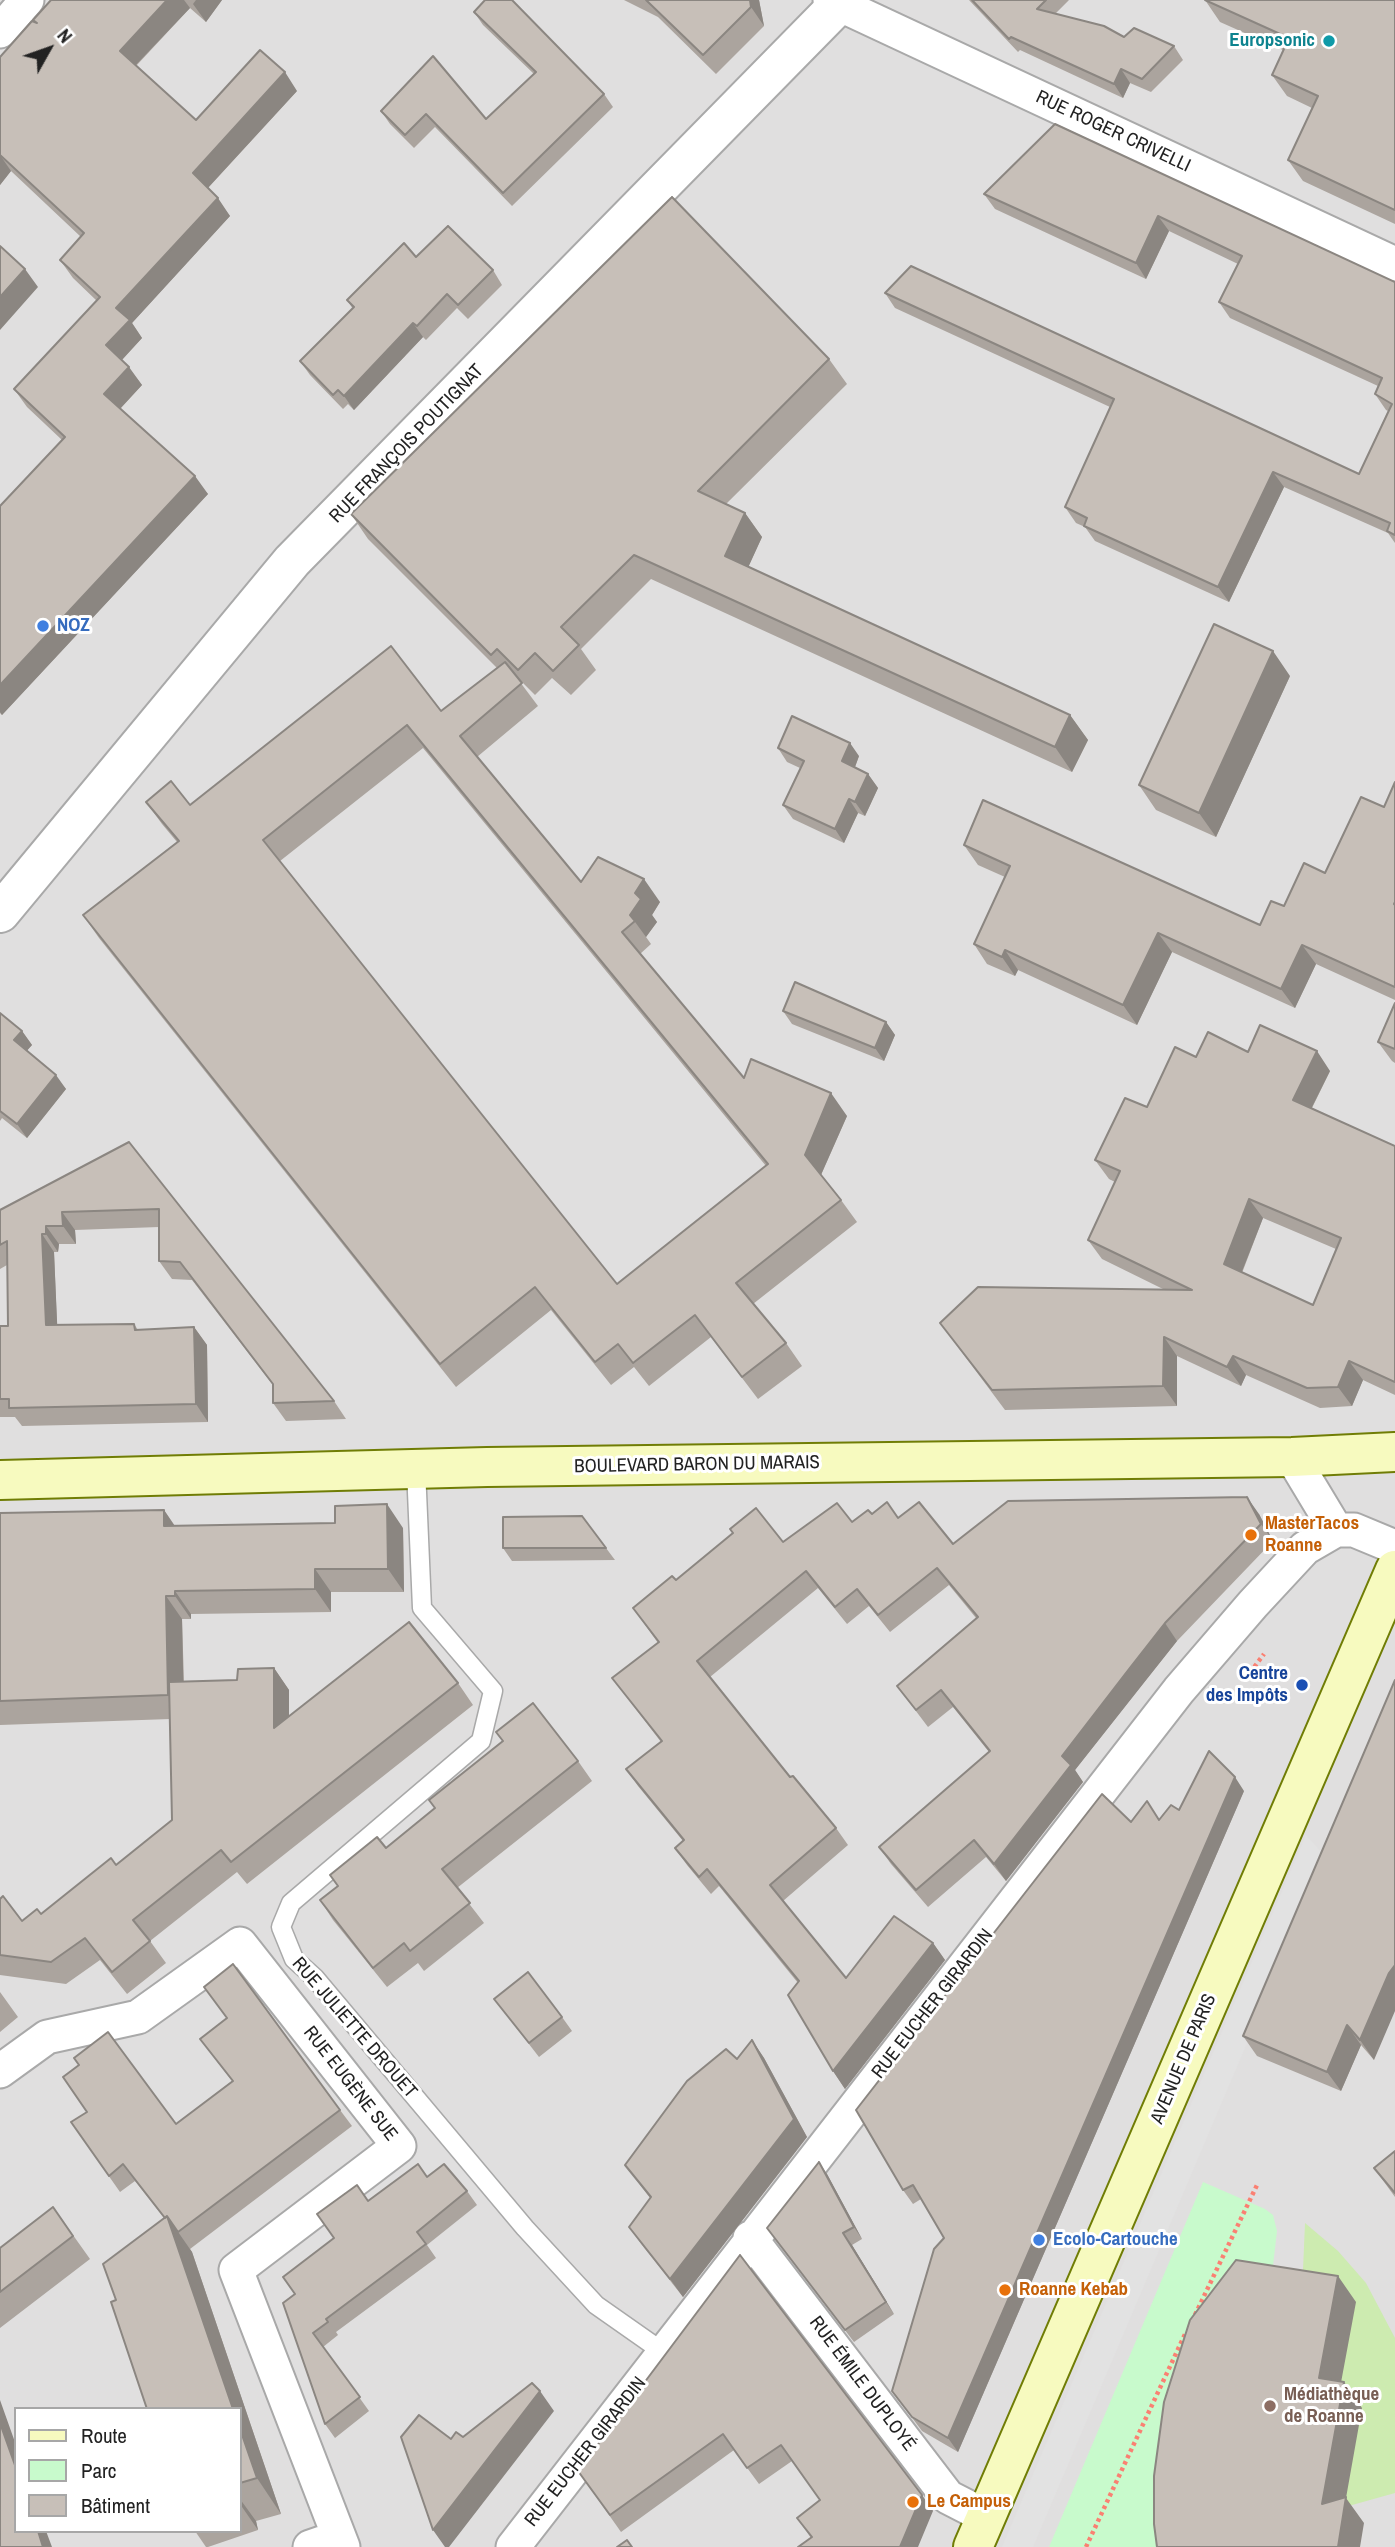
<!DOCTYPE html>
<meta charset="utf-8">
<style>
body{margin:0}
#map{position:relative;width:1395px;height:2547px;overflow:hidden;background:#f2efe9;font-family:"Archivo Narrow",sans-serif}
canvas{display:block}
.legend{position:absolute;left:14px;top:2407px;width:228px;height:126px;box-sizing:border-box;background:#fff;border:2px solid #a7a7a7;margin:0;padding:9px 12px;list-style:none;font-size:21px;color:#222}
.legend li{display:flex;align-items:center;gap:14px;height:35px}
.legend b{width:35px;border:2px solid #a7a7a7}
.north{position:absolute;left:14px;top:14px;width:70px;height:70px;-webkit-text-stroke:5px #fff;paint-order:stroke;rotate:50deg;font-size:19px;font-weight:700;line-height:28px;text-align:center;color:#222}
.north::after{content:'';display:block;margin:auto;width:24px;height:32px;background:#222;clip-path:polygon(50% 0,100% 100%,50% 72%,0 100%)}
</style>
<div id="map">
<canvas width="1395" height="2547"></canvas>
<ul class="legend">
<li><b style="height:9px;background:#f7fabf"></b>Route</li>
<li><b style="height:19px;background:#c8facc"></b>Parc</li>
<li><b style="height:19px;background:#c7bfb8"></b>Bâtiment</li>
</ul>
<div class="north">N</div>
</div>
<script>
const c = document.querySelector('canvas').getContext('2d');
c.lineJoin = 'round';
function fill(path, color) { c.fillStyle = color; c.fill(path, 'evenodd'); }
const poly = rows => new Path2D(rows.map(r => 'M' + r).join(''));
function stroke(path, color, width, dash) { c.strokeStyle = color; c.lineWidth = width; c.lineCap = dash ? 'butt' : 'round'; c.setLineDash(dash || []); c.stroke(path); }
function label(font, color, halo, rows, align = 'center') {
  c.font = font + ' "Archivo Narrow",sans-serif'; c.lineWidth = 6; c.setLineDash([]); c.textBaseline = 'middle'; c.strokeStyle = halo; c.fillStyle = color; for (const [text, x, y, turn = 0] of rows) {
    c.save(); c.translate(x, y); c.rotate((+turn || 0) * Math.PI / 180); c.textAlign = isNaN(turn) ? turn : align; if (halo) c.strokeText(text, 0, 0); c.fillText(text, 0, 0); c.restore();
  }
}
fill(poly([
 [0,0,1395,0,1395,2547,0,2547],
 [16,2409,240,2409,240,2531,16,2531]
]), '#e0dfdf');
fill(poly([
 [1305,2223,1338,2251,1366,2283,1395,2338,1395,2493,1345,2507,1302,2293]
]), '#cdebb0');
fill(poly([
 [1203,2182,1265,2209,1273,2215,1277,2231,1273,2266,1172,2547,1049,2547]
]), '#c8facc');
fill(poly([
 [1306,1835,1326,1857,1033,2547,1002,2547]
]), '#e2e2e2');
const service = poly([
 [416,1469,422,1608,493,1691,481,1741,291,1903,281,1927,294,1959,315,1978,525,2228,596,2305,663,2352]
]);
const minor = poly([
 [830,0,1395,264],
 [0,31,27,0],
 [1292,1457,1336,1530],
 [0,2071,47,2037,138,2017,240,1944,399,2146,236,2270,343,2547],
 [750,2238,948,2497,985,2516],
 [310,2547,339,2537],
 [513,2547,1179,1690,1253,1604,1305,1548,1336,1530,1354,1530,1395,1547]
]);
const tertiary = poly([
 [0,913,292,561,843,0]
]);
const secondary = poly([
 [0,1480,487,1467,1292,1457,1395,1452],
 [973,2547,1395,1570]
]);
stroke(service, '#a9a9a9', 21);
stroke(minor, '#a9a9a9', 37);
stroke(tertiary, '#a9a9a9', 42);
stroke(secondary, '#707d05', 42);
stroke(poly([
 [1246,1678,1264,1654],
 [1195,2315,1258,2183],
 [1086,2547,1186,2332]
]), '#fa8072', 4.5, [3.5, 3.5]);
stroke(service, '#fff', 18);
stroke(minor, '#fff', 33);
stroke(tertiary, '#fff', 38);
stroke(secondary, '#f7fabf', 38);
fill(poly([
 [51,0,222,0,206,22,190,8,136,66,196,120,297,91,208,188,230,216,132,323,142,338,122,360,142,385,120,409,208,494,2,715,0,713,0,506,62,440,27,407,14,389,97,301,73,278,60,260,81,237,11,171,0,185,0,57,35,23],
 [624,0,759,0,764,26,716,74,658,17],
 [969,0,1069,0,1055,14,1124,37,1174,46,1183,60,1151,92,1130,83,1123,98,1020,50,1018,52],
 [1205,0,1395,0,1395,224,1303,181,1288,160,1312,108,1287,96,1272,75,1283,50,1220,22],
 [474,12,604,94,613,107,512,206,435,127,414,148,390,124,381,111,486,119,534,74,483,25],
 [1055,124,1395,282,1395,543,1388,533,1284,487,1229,602,1095,541,1085,527,1076,523,1065,507,1110,407,895,308,885,293,1359,474,1388,411,1386,410,1375,394,1378,386,1230,318,1219,302,1238,264,1169,231,1146,279,995,209,984,194],
 [416,257,493,270,502,285,468,319,457,308,426,340,423,337,354,410,348,404,343,409,310,375,300,361,353,309,347,300],
 [829,359,847,384,726,504,745,513,762,537,748,567,1070,715,1088,740,1072,772,651,579,581,649,596,670,571,695,552,678,535,695,514,674,538,706,477,757,581,882,660,902,652,915,657,922,646,937,651,944,640,954,744,1078,847,1116,821,1175,841,1200,857,1222,753,1304,786,1343,802,1366,758,1399,711,1337,649,1386,634,1367,611,1385,551,1310,456,1387,99,938,83,915,177,842,162,824,146,802,190,805,441,711,497,668,368,539,351,514],
 [423,748,766,1166,617,1284,280,861],
 [1290,676,1216,837,1156,810,1139,785],
 [778,748,859,756,855,767,868,774,878,788,865,816,858,813,844,843,793,819,783,805,800,768,787,762],
 [1395,782,1395,1000,1316,964,1295,1008,1172,952,1137,1025,1018,970,1015,976,987,964,974,944,1005,877,978,865,964,845,1260,925,1325,873,1384,807],
 [1395,1003,1395,1063,1392,1061,1378,1042],
 [783,1011,886,1022,895,1035,884,1061,792,1024],
 [0,1013,22,1031,32,1045,27,1050,66,1089,27,1138,2,1118,0,1121],
 [1248,1052,1330,1071,1312,1108,1395,1146,1395,1395,1363,1380,1352,1406,1320,1408,1246,1375,1241,1386,1177,1356,1177,1406,1005,1410,940,1323,1165,1290,1102,1259,1088,1240,1115,1182,1109,1179,1095,1160,1196,1057],
 [1263,1218,1336,1249,1313,1305,1242,1273],
 [129,1142,334,1401,346,1419,286,1421,273,1403,273,1385,192,1280,172,1279,159,1261,159,1227,75,1230,76,1244,59,1244,58,1252,54,1252,57,1325,134,1324,138,1330,194,1327,207,1345,208,1422,22,1426,15,1417,0,1417,0,1326,8,1326,7,1265,0,1269,0,1210],
 [164,1510,175,1526,403,1528,404,1592,331,1592,331,1612,191,1614,191,1619,182,1619,184,1682,237,1680,274,1668,289,1690,289,1716,458,1683,473,1705,247,1884,237,1872,150,1941,166,1963,127,1994,100,1960,66,1984,0,1975,0,1899,22,1921,41,1914,116,1865,172,1820,170,1719,0,1725,0,1513],
 [872,1514,898,1518,953,1544,1259,1514,1273,1541,1177,1641,1141,1686,1075,1770,1083,1782,1006,1881,986,1857,928,1907,891,1864,879,1847,989,1752,953,1707,928,1727,897,1686,976,1618,949,1585,890,1632,869,1606,847,1624,818,1588,710,1677,790,1777,836,1828,848,1845,783,1901,846,1978,933,1943,945,1960,845,2089,833,2071,798,1983,719,1886,711,1894,687,1865,675,1848,683,1841,638,1786,626,1769,661,1742,612,1678,658,1643,633,1608,676,1580,783,1542,852,1522],
 [503,1548,606,1548,615,1560,512,1561],
 [1395,1680,1374,2060,1361,2045,1341,2091,1257,2056,1243,2036],
 [496,1732,578,1761,592,1781,457,1888,484,1923,424,1971,418,1963,387,1987,333,1920,320,1900,435,1809,429,1800,503,1742],
 [1244,1791,958,2452,922,2431,892,2391,944,2238,921,2199,913,2204,903,2190,1131,1822,1159,1820,1179,1810],
 [204,1987,340,2110,352,2126,190,2249,192,2252,281,2514,256,2521,258,2530,208,2547,206,2547,195,2531,240,2531,240,2409,116,2300,164,2218,135,2181,120,2192,71,2122,176,2124,232,2081,200,2039,227,2018],
 [0,1992,18,2017,0,2032],
 [494,1999,562,2017,572,2031,539,2057],
 [752,2040,764,2058,807,2137,683,2297,642,2245,629,2227,650,2198,625,2165,737,2059],
 [1395,2151,1395,2197,1374,2168],
 [827,2174,862,2239,852,2245,894,2314,854,2342,767,2228],
 [427,2177,467,2191,477,2205,427,2245,436,2258,336,2332,338,2335,323,2347,369,2411,335,2438,325,2424,295,2294,334,2238,368,2201],
 [53,2207,90,2259,0,2328,0,2248],
 [740,2255,933,2511,811,2538,797,2518,820,2500,792,2461,759,2484,734,2450,621,2532,578,2471]
]), '#aba49e');
fill(poly([
 [167,0,184,0,190,8,132,69,120,51],
 [196,0,222,0,206,22,193,4],
 [750,0,759,0,764,26,751,7],
 [1121,69,1130,83,1123,98,1114,84],
 [285,72,297,91,205,191,193,173],
 [0,155,11,171,0,185],
 [218,198,230,216,132,323,142,338,119,363,106,345,116,308],
 [1158,216,1169,231,1146,279,1136,263],
 [25,269,38,287,0,330,0,297],
 [413,323,423,337,354,410,344,396],
 [129,367,142,385,117,412,104,394],
 [1273,472,1284,487,1229,602,1218,587],
 [195,476,208,494,2,715,0,712,0,685],
 [745,513,762,537,742,581,725,556],
 [1273,651,1290,676,1216,837,1199,813],
 [1070,715,1088,740,1072,772,1055,747],
 [850,743,859,756,852,775,842,761],
 [868,774,878,788,865,816,855,802],
 [849,799,858,813,844,843,835,829],
 [644,879,660,902,652,915,657,922,646,937,630,915,635,893],
 [1158,933,1172,952,1137,1025,1123,1005],
 [1302,945,1316,964,1295,1008,1281,989],
 [1005,950,1018,970,1015,976,1002,957],
 [886,1022,895,1035,884,1061,875,1048],
 [22,1031,32,1045,24,1054,14,1040],
 [1317,1051,1330,1071,1306,1119,1293,1100],
 [56,1075,66,1089,27,1138,17,1124],
 [831,1093,847,1116,820,1177,805,1155],
 [1249,1199,1263,1218,1237,1284,1224,1264],
 [62,1212,75,1230,76,1244,63,1226],
 [46,1226,59,1244,58,1252,46,1234],
 [42,1234,54,1252,58,1343,46,1325],
 [194,1327,207,1345,208,1422,196,1404],
 [1164,1337,1177,1356,1177,1406,1163,1386],
 [1233,1356,1246,1375,1241,1386,1227,1367],
 [1349,1361,1363,1380,1352,1406,1338,1387],
 [1247,1497,1259,1514,1273,1541,1261,1524],
 [387,1504,403,1528,404,1592,388,1569],
 [164,1510,180,1534,164,1526],
 [315,1569,331,1592,331,1612,315,1589],
 [175,1591,191,1614,191,1619,175,1596],
 [166,1596,182,1619,184,1718,168,1695],
 [1165,1623,1177,1641,1075,1770,1083,1782,1006,1881,994,1864,1062,1756],
 [274,1668,289,1690,289,1750,274,1728],
 [1235,1777,1244,1791,958,2452,948,2438],
 [933,1943,945,1960,845,2089,833,2071],
 [1395,1965,1395,2011,1374,2060,1360,2040,1389,1973],
 [1347,2025,1361,2045,1341,2091,1327,2072],
 [752,2040,764,2058,807,2137,683,2297,670,2279],
 [819,2162,827,2174,862,2239,854,2227],
 [167,2216,192,2252,281,2514,257,2478,240,2429,240,2409,233,2409],
 [843,2233,852,2245,894,2314,886,2302],
 [1338,2276,1356,2302,1337,2404,1319,2378],
 [1344,2382,1362,2408,1346,2498,1364,2523,1360,2547,1338,2547,1322,2504],
 [540,2391,554,2411,449,2547,445,2547,433,2530],
 [0,2400,16,2445,16,2468,0,2423],
 [922,2495,933,2511,918,2547,900,2547],
 [240,2499,256,2521,258,2530,240,2504],
 [38,2531,46,2531,52,2547,43,2547]
]), '#8b8681');
const building = poly([
 [51,0,167,0,120,51,196,120,260,50,285,72,193,173,218,198,116,308,130,320,106,345,129,367,104,394,195,476,0,685,0,506,65,437,14,389,100,297,60,260,84,233,0,155,0,57,32,21,37,23,33,20,51,0],
 [485,0,512,0,604,94,503,193,426,114,405,135,381,111,433,56,486,119,536,72,474,12,485,0],
 [646,0,750,0,751,7,703,55,646,0],
 [972,0,1046,0,1037,9,1104,26,1124,37,1134,28,1174,46,1142,79,1121,69,1114,84,1011,37,1009,39,972,0],
 [1205,0,1395,0,1395,210,1288,160,1318,96,1272,75,1289,38,1205,0],
 [1055,124,1395,282,1395,535,1387,531,1390,523,1273,472,1218,587,1084,526,1087,518,1065,507,1114,399,885,293,911,266,1359,474,1392,404,1375,394,1382,378,1219,302,1242,256,1158,216,1136,263,984,194,1055,124],
 [672,197,829,359,698,491,745,513,725,556,1070,715,1055,747,634,555,561,627,579,645,553,671,535,653,518,670,497,649,491,655,351,514,672,197],
 [448,226,493,270,458,305,447,294,417,326,413,323,344,396,338,390,333,395,300,361,354,307,347,300,404,243,416,257,448,226],
 [0,246,25,269,0,297,0,246],
 [1214,624,1273,651,1199,813,1139,785,1214,624],
 [391,646,441,711,505,662,522,683,460,736,581,882,598,857,644,879,635,893,641,899,630,915,635,921,622,932,744,1078,751,1059,831,1093,805,1155,841,1200,736,1283,786,1343,742,1377,695,1315,633,1363,618,1344,595,1362,535,1287,440,1364,83,915,179,841,146,802,171,781,190,805,391,646],
 [407,725,768,1164,617,1284,263,840,407,725],
 [792,716,850,743,842,761,868,774,855,802,849,799,835,829,783,805,804,761,778,748,792,716],
 [1395,782,1395,902,1394,904,1395,905,1395,987,1302,945,1281,989,1158,933,1123,1005,1005,950,1002,957,974,944,1010,866,964,845,983,800,1260,925,1271,901,1284,906,1304,863,1325,873,1361,797,1384,807,1395,782],
 [795,982,886,1022,875,1048,783,1011,795,982],
 [1395,1003,1395,1049,1378,1042,1395,1003],
 [0,1013,22,1031,14,1040,56,1075,17,1124,0,1111,0,1013],
 [1260,1025,1317,1051,1293,1100,1395,1146,1395,1382,1349,1361,1338,1387,1307,1388,1233,1356,1227,1367,1164,1337,1163,1386,992,1390,940,1323,978,1287,1192,1290,1088,1240,1120,1171,1095,1160,1125,1098,1147,1107,1175,1047,1196,1057,1208,1032,1248,1052,1260,1025],
 [1249,1199,1341,1238,1313,1305,1224,1264,1249,1199],
 [129,1142,334,1401,273,1403,273,1384,180,1262,159,1261,159,1209,62,1212,63,1226,46,1226,46,1234,42,1234,46,1325,134,1324,135,1330,194,1327,196,1404,9,1408,9,1399,0,1399,0,1326,8,1326,7,1241,0,1245,0,1210,129,1142],
 [1247,1497,1261,1524,1165,1623,1129,1669,1062,1756,1071,1765,994,1864,974,1840,916,1890,879,1847,990,1751,941,1690,916,1710,897,1686,978,1617,937,1568,878,1615,857,1589,835,1607,806,1571,697,1661,790,1777,793,1776,836,1828,770,1885,846,1978,894,1916,933,1943,833,2071,788,1995,799,1981,707,1869,699,1877,675,1848,684,1840,626,1769,662,1741,612,1678,659,1642,633,1608,672,1576,676,1580,733,1533,730,1529,756,1508,783,1542,837,1503,852,1522,868,1510,872,1514,887,1502,898,1518,919,1502,953,1544,1008,1501,1247,1497],
 [387,1504,388,1569,315,1569,315,1589,175,1591,175,1596,166,1596,168,1695,0,1701,0,1513,164,1510,164,1526,335,1523,335,1506,387,1504],
 [582,1516,606,1548,503,1548,503,1517,582,1516],
 [409,1622,458,1683,231,1862,221,1850,133,1920,150,1941,112,1972,85,1938,51,1962,0,1955,0,1899,3,1896,22,1921,37,1909,41,1914,111,1858,116,1865,172,1820,169,1682,237,1680,238,1669,274,1668,274,1728,409,1622],
 [1395,1680,1395,1965,1389,1973,1360,2040,1347,2025,1327,2072,1243,2036,1395,1680],
 [533,1703,578,1761,442,1869,470,1903,410,1951,404,1943,373,1968,320,1900,338,1886,330,1875,377,1837,386,1848,435,1808,429,1800,503,1741,496,1732,533,1703],
 [1209,1751,1235,1777,948,2438,912,2417,892,2391,934,2249,944,2238,913,2185,903,2190,856,2110,1102,1794,1131,1822,1147,1801,1159,1820,1171,1805,1179,1810,1209,1751],
 [233,1964,340,2110,178,2232,167,2216,165,2218,123,2164,109,2176,71,2122,87,2112,63,2077,79,2065,74,2058,108,2032,176,2124,233,2081,200,2039,227,2018,204,1987,233,1964],
 [528,1972,562,2017,529,2043,494,1999,528,1972],
 [752,2040,794,2119,670,2279,629,2227,651,2197,625,2165,687,2081,726,2049,737,2059,752,2040],
 [1395,2151,1395,2193,1374,2168,1395,2151],
 [819,2162,854,2227,843,2233,886,2302,845,2330,767,2228,819,2162],
 [418,2164,427,2177,444,2164,467,2191,417,2232,426,2244,326,2319,328,2322,313,2333,360,2397,325,2424,283,2303,295,2294,283,2277,334,2238,317,2214,357,2185,368,2201,418,2164],
 [53,2207,73,2236,0,2292,0,2248,53,2207],
 [167,2216,233,2409,147,2409,111,2302,116,2300,103,2264,167,2216],
 [740,2255,922,2495,900,2547,798,2547,812,2537,797,2518,820,2500,781,2445,747,2468,723,2434,610,2515,578,2471,740,2255],
 [1236,2260,1338,2276,1319,2378,1344,2382,1322,2504,1346,2497,1338,2547,1157,2547,1154,2524,1154,2476,1164,2402,1190,2320,1236,2260],
 [532,2383,540,2391,433,2530,401,2437,419,2415,451,2439,456,2432,463,2437,532,2383],
 [0,2423,16,2468,16,2531,38,2531,43,2547,0,2547,0,2423],
 [240,2429,257,2478,240,2483,240,2429],
 [627,2540,632,2547,617,2547,627,2540]
]);
fill(building, '#c7bfb8');
stroke(building, '#8b8681', 2);
for (const [x, y, r, color] of [
 [1329,41,7,"#0f9aa8"],
 [43,626,7,"#3f7fe0"],
 [1251,1535,7,"#e8710a"],
 [1302,1685,7,"#1a4fb4"],
 [1039,2240,7,"#3f7fe0"],
 [1005,2290,7,"#e8710a"],
 [1270,2406,7,"#8d6e63"],
 [913,2502,7,"#e8710a"]
]) { const dot = new Path2D(); dot.arc(x, y, r, 0, 2 * Math.PI); c.fillStyle = color; c.fill(dot); stroke(dot, '#fff', 2.5); }
label('bold 19px', '#0d838f', '#fff', [
 ["Europsonic",1315,41]
], 'right');
label('19px', '#222', '#fff', [
 ["RUE ROGER CRIVELLI",1113,132,25],
 ["RUE FRANÇOIS POUTIGNAT",407,444,-46],
 ["BOULEVARD BARON DU MARAIS",697,1465,-1],
 ["RUE EUCHER GIRARDIN",933,2004,-52],
 ["RUE JULIETTE DROUET",354,2028,49],
 ["AVENUE DE PARIS",1184,2059,-67],
 ["RUE EUGÈNE SUE",350,2084,52],
 ["RUE ÉMILE DUPLOYÉ",862,2384,53],
 ["RUE EUCHER GIRARDIN",586,2452,-52]
]);
label('bold 19px', '#366cbe', '#fff', [
 ["NOZ",57,626],
 ["Ecolo-Cartouche",1053,2240]
], 'left');
label('bold 19px', '#c56008', '#fff', [
 ["MasterTacos",1265,1524],
 ["Roanne",1265,1546],
 ["Roanne Kebab",1019,2290],
 ["Le Campus",927,2502]
], 'left');
label('bold 19px', '#164399', '#fff', [
 ["Centre",1288,1674],
 ["des Impôts",1288,1696]
], 'right');
label('bold 19px', '#785e54', '#fff', [
 ["Médiathèque",1284,2395],
 ["de Roanne",1284,2417]
], 'left');
</script>
